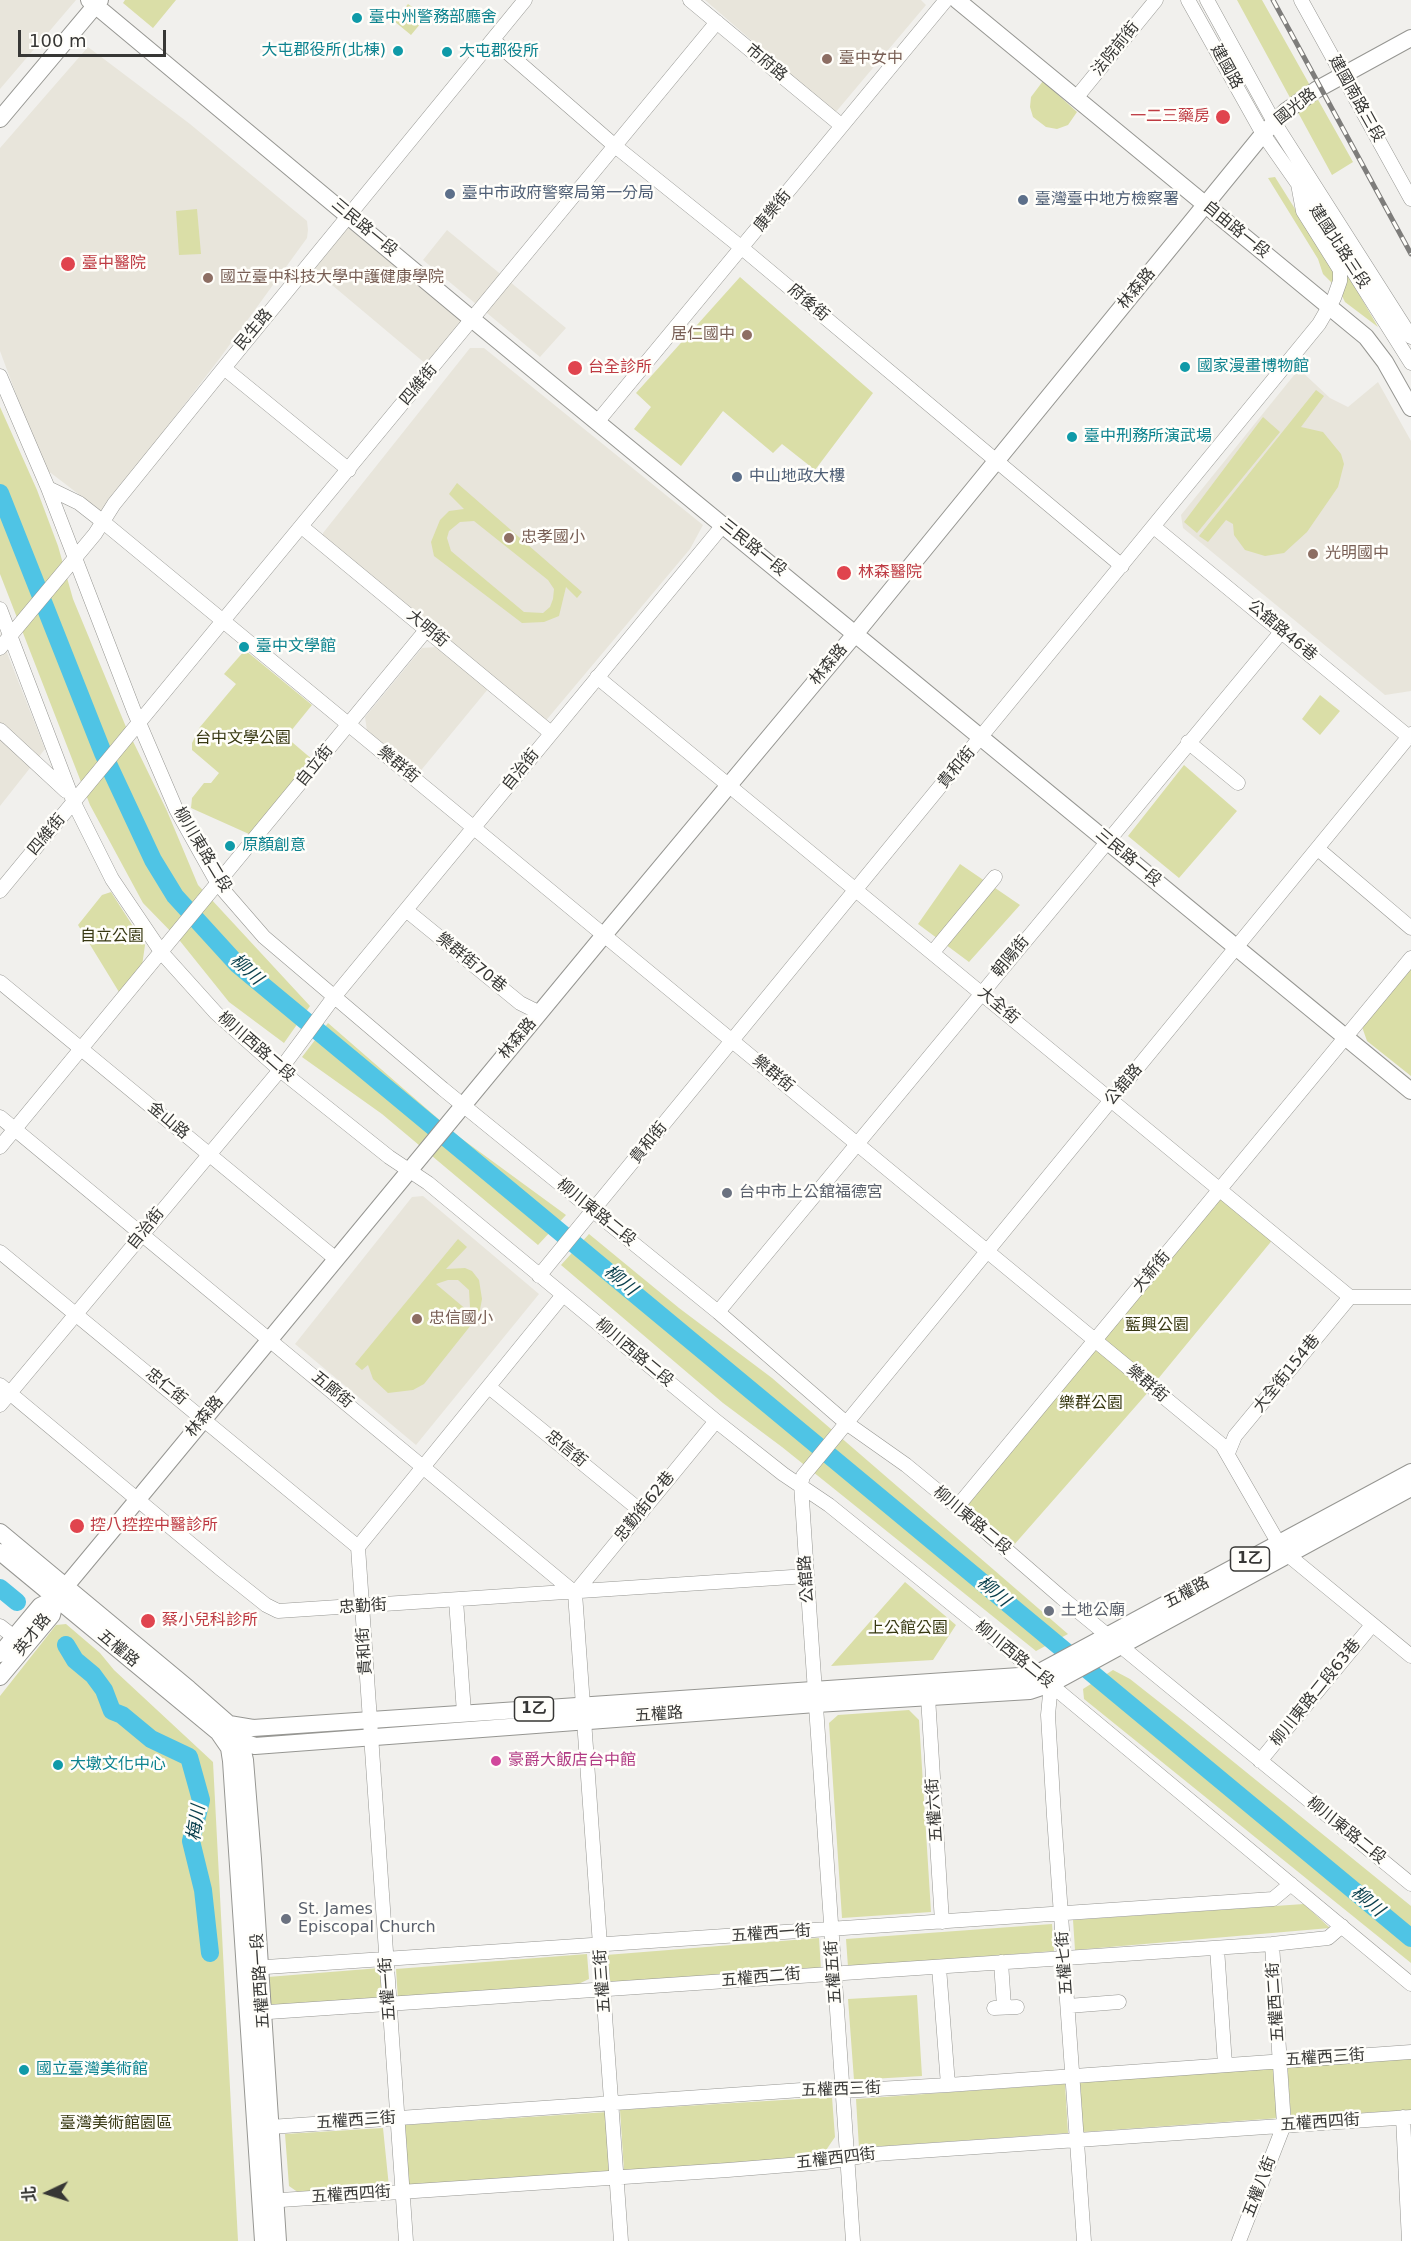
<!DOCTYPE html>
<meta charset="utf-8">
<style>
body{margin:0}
#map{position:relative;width:1411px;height:2241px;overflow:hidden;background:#f1f0ed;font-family:"DejaVu Sans","Noto Sans TC",sans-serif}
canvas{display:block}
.north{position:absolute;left:18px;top:2163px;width:60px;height:60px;-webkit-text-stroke:4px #fffefa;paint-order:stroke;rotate:266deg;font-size:16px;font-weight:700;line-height:24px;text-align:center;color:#373735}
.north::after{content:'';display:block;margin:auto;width:21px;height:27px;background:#373735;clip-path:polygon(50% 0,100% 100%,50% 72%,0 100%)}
.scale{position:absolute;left:18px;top:30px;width:148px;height:27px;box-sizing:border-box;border:3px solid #373735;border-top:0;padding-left:8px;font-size:18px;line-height:21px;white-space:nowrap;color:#373735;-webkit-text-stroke:4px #fffefa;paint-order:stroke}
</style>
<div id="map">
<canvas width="1411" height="2241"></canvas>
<div class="north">北</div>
<div class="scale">100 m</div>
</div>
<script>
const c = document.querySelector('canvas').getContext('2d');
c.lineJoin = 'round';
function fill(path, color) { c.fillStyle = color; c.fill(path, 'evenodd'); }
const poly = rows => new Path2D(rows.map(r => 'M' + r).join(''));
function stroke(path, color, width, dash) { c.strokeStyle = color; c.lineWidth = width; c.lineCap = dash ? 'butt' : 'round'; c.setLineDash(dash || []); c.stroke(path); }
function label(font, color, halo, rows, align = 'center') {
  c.font = font + ' "DejaVu Sans","Noto Sans TC",sans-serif'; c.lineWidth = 5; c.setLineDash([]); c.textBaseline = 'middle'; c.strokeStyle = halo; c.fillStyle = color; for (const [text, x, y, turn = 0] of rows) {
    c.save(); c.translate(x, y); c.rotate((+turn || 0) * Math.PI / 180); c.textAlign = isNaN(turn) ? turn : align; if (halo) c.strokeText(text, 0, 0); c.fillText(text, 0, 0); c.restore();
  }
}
fill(poly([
 [0,0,76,0,0,89],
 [705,0,921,0,926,5,835,113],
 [88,47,190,124,307,221,308,230,307,238,220,358,102,512,43,467,0,351,0,148],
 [346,226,462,321,426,364,307,264],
 [447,230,566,328,540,357,423,260],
 [470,348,484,348,703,525,690,549,543,724,323,543,323,533],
 [1299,369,1330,398,1348,407,1378,382,1411,441,1411,691,1385,695,1183,528,1181,515],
 [0,635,45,749,0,806],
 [436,647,488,689,418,774,367,731,365,717,422,648],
 [423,1196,539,1294,416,1445,295,1344,412,1197]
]), '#e8e5db');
fill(poly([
 [125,0,176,0,153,28,123,3],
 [1237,0,1262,0,1353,162,1332,175],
 [408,4,426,17,411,35,394,21],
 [1043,81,1077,112,1068,125,1057,129,1046,127,1033,117,1030,107,1031,97],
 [1275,177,1334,271,1333,284,1323,274,1318,259,1268,178],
 [197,209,201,254,179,255,176,211],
 [1348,275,1378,327,1345,302,1341,294],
 [740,277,873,393,815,470,782,444,773,453,723,411,681,466,634,429,651,407,636,393],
 [1316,390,1324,396,1301,427,1323,432,1341,454,1344,464,1338,487,1307,532,1284,553,1265,556,1245,550,1234,535,1233,524,1226,520,1208,542,1199,536],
 [0,407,37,490,58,546,73,599,126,727,167,811,198,885,310,1006,284,1043,229,1002,180,941,143,903,90,805,0,574],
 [1263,417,1280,432,1197,533,1184,522],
 [457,483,582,592,577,598,566,587,559,616,544,622,522,623,434,556,431,542,440,520,449,511,464,509,449,494],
 [474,521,548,580,554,589,553,599,550,607,543,613,524,612,451,551,447,538,449,531,460,522],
 [245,650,312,705,286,737,313,760,249,834,191,808,192,798,204,783,211,783,219,773,192,750,192,743,200,727,236,684,224,674],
 [1320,695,1340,711,1320,735,1302,719],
 [1184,765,1237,811,1179,878,1128,836],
 [960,864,1020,905,969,962,918,924],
 [111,892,145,945,142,966,119,992,78,925,102,895],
 [1411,953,1411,1076,1367,1041,1361,1024],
 [328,1023,458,1136,566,1215,538,1245,382,1114,302,1057],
 [1222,1194,1274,1238,1153,1385,1100,1339],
 [589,1234,679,1308,772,1378,1068,1634,1036,1651,782,1447,723,1403,561,1265],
 [458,1239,467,1247,446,1269,465,1268,472,1271,479,1280,482,1299,479,1315,424,1384,413,1390,388,1393,373,1379,368,1365,362,1370,355,1364],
 [448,1280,458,1280,469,1290,470,1307,468,1311,436,1284],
 [1095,1344,1150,1390,1013,1546,962,1504],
 [905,1582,956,1625,933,1660,831,1666],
 [66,1624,100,1653,114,1670,213,1762,238,2241,0,2241,0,1696,56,1625],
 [1113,1670,1130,1679,1182,1720,1411,1906,1411,1963,1084,1699,1083,1689],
 [909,1710,919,1720,931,1912,842,1918,829,1723,838,1715],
 [1304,1904,1330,1928,1075,1950,1073,1920],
 [1052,1924,1054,1951,848,1967,846,1939],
 [819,1938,821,1970,608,1983,606,1955],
 [587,1954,589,1979,574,1986,398,2000,396,1969],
 [380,1968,383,2003,271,2011,268,1977],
 [917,1995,922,2076,854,2080,848,1999],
 [1411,2056,1411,2110,1291,2117,1287,2064],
 [1276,2065,1280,2118,1083,2132,1080,2082],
 [1065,2084,1068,2133,859,2148,856,2099],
 [832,2097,835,2137,822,2156,624,2171,620,2110],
 [608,2112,612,2172,409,2185,404,2125],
 [383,2128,389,2187,299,2193,289,2186,285,2134]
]), '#dadea7');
stroke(poly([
 [0,493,103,753,153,860,175,896,237,964,1411,1938],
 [0,1588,17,1602],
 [66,1645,75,1660,93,1675,104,1690,112,1711,122,1715,151,1739,189,1757,201,1800,191,1841,203,1890,210,1953]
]), '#4fc4e5', 18);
const minor = poly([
 [690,0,842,126],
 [1188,0,1263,134,1298,184,1411,363],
 [1207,0,1274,122,1411,337],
 [1301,0,1411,199],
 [493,40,615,146,742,248,1122,566],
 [1076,98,1156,0],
 [224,368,349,470],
 [0,376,48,488,134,711,176,809,218,884,264,937,443,1089,718,1312,845,1422,906,1465,957,1507,1062,1598,1411,1884],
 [598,421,946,0],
 [48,488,79,503,102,521,1222,1445,1279,1544,1288,1555,1411,1656],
 [302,527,551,733],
 [1154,527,1409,737],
 [0,609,74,803,112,879,162,953,216,1013,280,1070,389,1157,428,1183,716,1421,783,1474,829,1505,1021,1660,1411,1984],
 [0,648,95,534,114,504,224,368,525,0],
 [597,677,1350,1297,1411,1297],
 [0,730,66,791],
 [1188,742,1238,783],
 [1318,849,1411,928],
 [0,891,717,22],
 [406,910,520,1003,540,1013],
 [933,952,995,877],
 [0,982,336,1259],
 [0,1117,575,1593,621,2241],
 [0,1147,427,629],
 [0,1252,358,1547],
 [539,1276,1319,324,1334,298,1340,281,1340,270,1303,211,1298,184],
 [718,1312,1282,631],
 [0,1385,222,1570,266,1605,278,1611,807,1576],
 [489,1387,642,1512],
 [0,1405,280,1070,334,997,724,524],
 [1228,1453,1235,1436,1350,1297],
 [957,1507,1411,958],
 [575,1593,716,1421],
 [456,1600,464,1713],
 [0,1626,14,1637],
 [1051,1684,1048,1715,1054,1816,1084,2241],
 [928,1697,942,1922],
 [1260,1761,1372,1625],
 [1217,1948,1225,2065],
 [1001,1962,1004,2007],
 [939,1967,948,2085],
 [251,1968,1273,1899,1291,1884],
 [1068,2006,1119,2002],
 [994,2008,1017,2007],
 [254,2013,1272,1944,1328,1938,1342,1926],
 [1403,2117,1409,2241],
 [270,2127,816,2089,842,2091,948,2085,1411,2052],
 [266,2201,728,2170,826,2162,875,2154,1411,2117],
 [406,2241,358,1547,563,1295],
 [853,2241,807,1576,801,1484,803,1476,1411,734],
 [1239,2241,1284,2125,1272,1944]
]);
const major = poly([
 [89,0,473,320,1411,1091],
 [957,0,1366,337,1385,362,1411,408],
 [0,119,100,0],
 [0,1532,189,1689,229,1724,240,1739,245,1760,253,1859,278,2241],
 [0,1552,218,1732,255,1746,816,1704,1030,1691,1051,1684,1411,1488],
 [0,1654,40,1606,56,1598,105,1539,604,935,856,633,1263,134,1286,111,1316,90,1411,38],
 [0,1677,52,1615,56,1598],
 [229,1724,253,1728,1034,1675,1411,1472],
 [218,1732,229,1748,231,1761,263,2241]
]);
stroke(minor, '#969692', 15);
stroke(major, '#969692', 18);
stroke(minor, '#fff', 14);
stroke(major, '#fff', 16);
const rail = poly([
 [1273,0,1411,254]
]);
stroke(rail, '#7e7d7b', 5);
stroke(rail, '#fffefa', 3, [9]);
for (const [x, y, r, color] of [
 [357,18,6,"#0f9aa8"],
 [398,51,6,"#0f9aa8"],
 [447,52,6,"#0f9aa8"],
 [827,59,6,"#8d6e63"],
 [1223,117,8,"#e0444e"],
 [450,194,6,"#5c6f8a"],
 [1023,200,6,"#5c6f8a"],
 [68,264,8,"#e0444e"],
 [208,278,6,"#8d6e63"],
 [747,335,6,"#8d6e63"],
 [1185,367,6,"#0f9aa8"],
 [575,368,8,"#e0444e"],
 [1072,437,6,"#0f9aa8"],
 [737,477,6,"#5c6f8a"],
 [509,538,6,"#8d6e63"],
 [1313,554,6,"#8d6e63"],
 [844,573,8,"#e0444e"],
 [244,647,6,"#0f9aa8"],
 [230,846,6,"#0f9aa8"],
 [727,1193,6,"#6b7280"],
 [417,1319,6,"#8d6e63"],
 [77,1526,8,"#e0444e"],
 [1049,1611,6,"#6b7280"],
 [148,1621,8,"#e0444e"],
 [496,1761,6,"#d1479c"],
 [58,1765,6,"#0f9aa8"],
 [286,1919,6,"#6b7280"],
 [24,2070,6,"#0f9aa8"]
]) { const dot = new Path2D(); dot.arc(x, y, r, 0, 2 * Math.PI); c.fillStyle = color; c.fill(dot); stroke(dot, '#fffefa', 2); }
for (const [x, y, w] of [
 [1250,1559,39],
 [534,1709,39]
]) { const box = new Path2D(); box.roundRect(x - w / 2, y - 12, w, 24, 4.5); c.fillStyle = '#fffefa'; c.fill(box); stroke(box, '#373735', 1.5); }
label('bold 15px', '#373735', null, [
 ["1乙",1250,1559],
 ["1乙",534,1709]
]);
label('16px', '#0d838f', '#fffefa', [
 ["臺中州警務部廳舍",369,18],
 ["大屯郡役所(北棟)",386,51,"right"],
 ["大屯郡役所",459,52],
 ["國家漫畫博物館",1197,367],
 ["臺中刑務所演武場",1084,437],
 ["臺中文學館",256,647],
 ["原顏創意",242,846],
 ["大墩文化中心",70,1765],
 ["國立臺灣美術館",36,2070]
], 'left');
label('16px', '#373735', '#fffefa', [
 ["法院前街",1116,49,-51],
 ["市府路",766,63,40],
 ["建國路",1226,67,61],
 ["建國南路三段",1356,99,61],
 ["國光路",1296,107,-38],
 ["康樂街",773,211,-51],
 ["三民路一段",364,228,40],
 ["自由路一段",1236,230,39],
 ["建國北路三段",1339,247,57],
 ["林森路",1137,289,-50],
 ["府後街",808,303,40],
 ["民生路",254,330,-50],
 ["四維街",419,385,-50],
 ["三民路一段",753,548,39],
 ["大明街",427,629,40],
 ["公舘路46巷",1282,631,40],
 ["林森路",829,665,-50],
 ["樂群街",398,765,39],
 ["自立街",315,766,-51],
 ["貴和街",957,768,-50],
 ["自治街",521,770,-51],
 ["四維街",47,835,-50],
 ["柳川東路二段",202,850,59],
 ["三民路一段",1128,858,40],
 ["朝陽街",1011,957,-50],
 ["樂群街70巷",471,963,39],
 ["大全街",998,1006,40],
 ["林森路",518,1039,-50],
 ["柳川西路二段",256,1047,41],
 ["樂群街",773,1074,39],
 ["公舘路",1124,1085,-50],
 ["金山路",168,1121,40],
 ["貴和街",649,1143,-51],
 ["柳川東路二段",596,1213,39],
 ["自治街",146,1229,-51],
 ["大新街",1152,1272,-50],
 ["柳川西路二段",634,1353,40],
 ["大全街154巷",1287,1374,-51],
 ["樂群街",1147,1384,40],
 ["忠仁街",166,1387,39],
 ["五廊街",332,1390,39],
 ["林森路",205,1417,-50],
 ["忠信街",566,1449,39],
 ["忠勤街62巷",645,1507,-51],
 ["柳川東路二段",972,1521,40],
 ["公舘路",807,1579,-94],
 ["五權路",1187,1593,-28],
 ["忠勤街",363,1607,-4],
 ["英才路",33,1635,-52],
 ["五權路",118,1649,40],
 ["貴和街",365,1651,-94],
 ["柳川西路二段",1014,1655,39],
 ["柳川東路二段63巷",1316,1693,-51],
 ["五權路",659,1715,-4],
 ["五權六街",935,1810,-94],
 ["柳川東路二段",1346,1831,39],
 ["五權西一街",771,1934,-4],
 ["五權七街",1065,1963,-94],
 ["五權五街",834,1972,-94],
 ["五權西二街",761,1978,-5],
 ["五權西路一段",261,1981,-94],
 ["五權三街",603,1981,-94],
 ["五權一街",388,1989,-94],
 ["五權西二街",1276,2002,-94],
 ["五權西三街",1325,2058,-4],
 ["五權西三街",841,2090,-2],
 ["五權西三街",356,2121,-4],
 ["五權西四街",1320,2123,-4],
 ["五權西四街",836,2159,-7],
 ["五權八街",1260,2187,-69],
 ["五權西四街",351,2195,-4]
]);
label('16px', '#785e54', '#fffefa', [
 ["臺中女中",839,59],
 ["國立臺中科技大學中護健康學院",220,278],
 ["居仁國中",735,335,"right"],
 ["忠孝國小",521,538],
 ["光明國中",1325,554],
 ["忠信國小",429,1319]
], 'left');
label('16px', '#be3a42', '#fffefa', [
 ["一二三藥房",1210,117,"right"],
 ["臺中醫院",82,264],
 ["台全診所",588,368],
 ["林森醫院",858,573],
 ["控八控控中醫診所",90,1526],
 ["蔡小兒科診所",162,1621]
], 'left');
label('16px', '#4e5e75', '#fffefa', [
 ["臺中市政府警察局第一分局",462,194],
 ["臺灣臺中地方檢察署",1035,200],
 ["中山地政大樓",749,477]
], 'left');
label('16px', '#373812', '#fffefa', [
 ["台中文學公園",243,739],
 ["自立公園",112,937],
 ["藍興公園",1157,1326],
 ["樂群公園",1091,1404],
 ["上公館公園",908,1629],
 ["臺灣美術館園區",116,2124]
]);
label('16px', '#5b616d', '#fffefa', [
 ["台中市上公舘福德宮",739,1193],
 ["土地公廟",1061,1611],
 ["St. James",298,1910],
 ["Episcopal Church",298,1928]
], 'left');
label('16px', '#b23c85', '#fffefa', [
 ["豪爵大飯店台中館",508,1761]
], 'left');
label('italic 18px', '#083e4c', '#fffefa', [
 ["柳川",246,970,42],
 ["柳川",620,1281,40],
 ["柳川",993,1592,40],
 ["梅川",197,1823,-82],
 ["柳川",1367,1902,40]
]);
</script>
